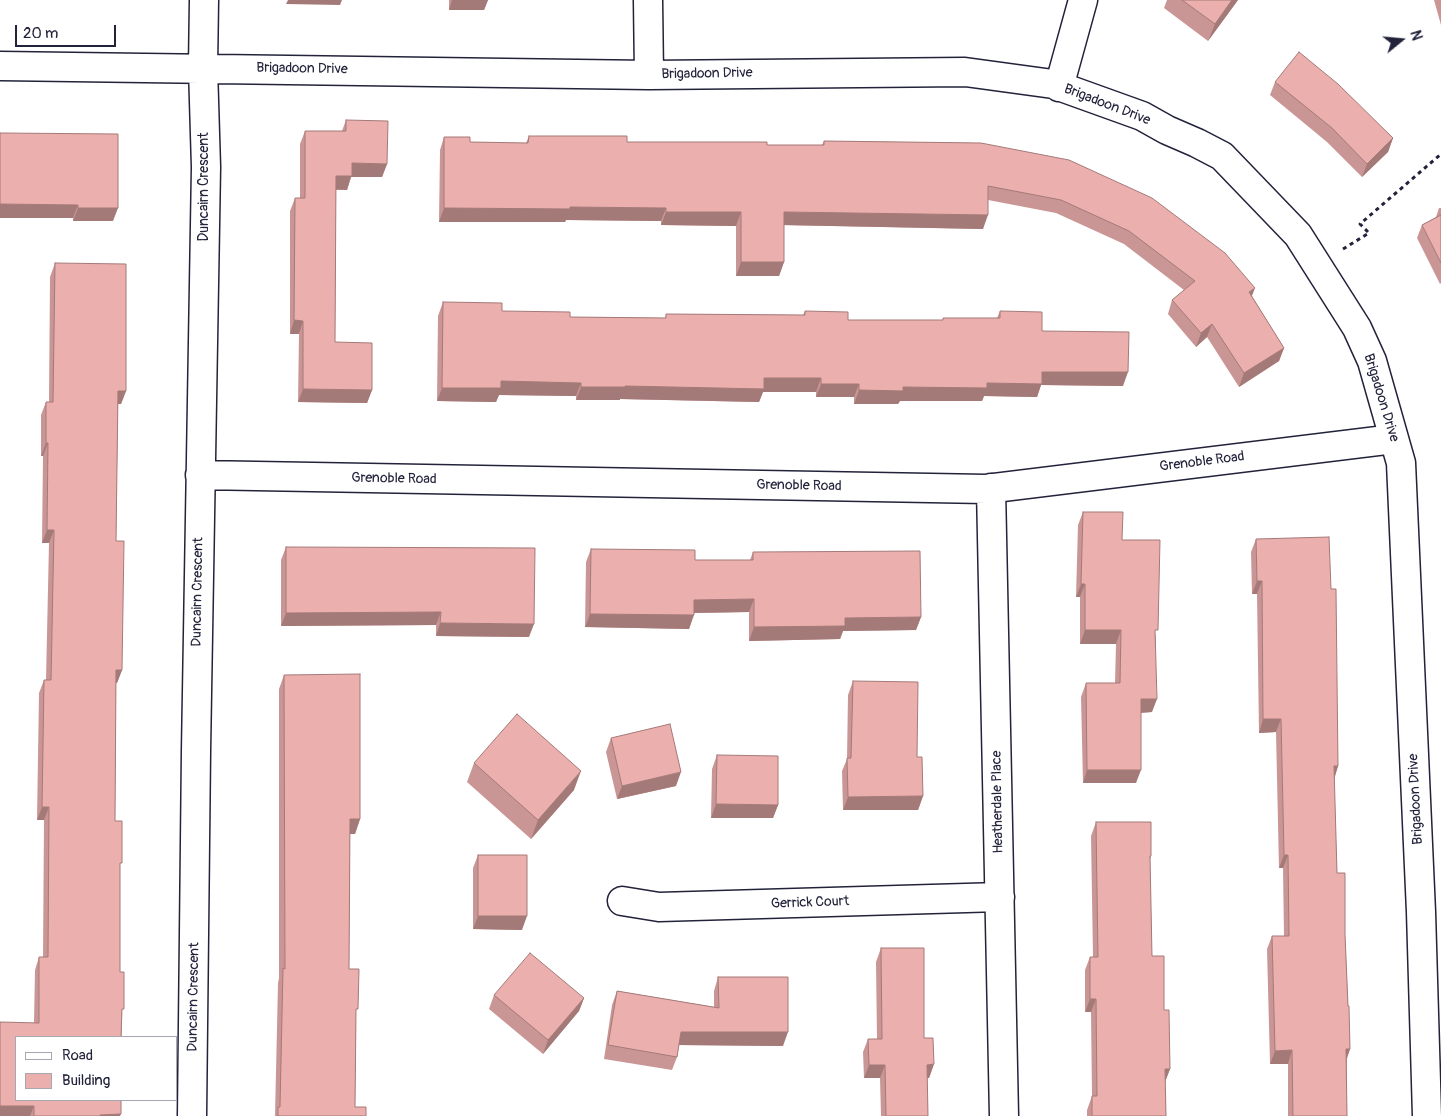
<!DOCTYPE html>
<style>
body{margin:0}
#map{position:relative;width:1441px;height:1116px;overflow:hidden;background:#fff;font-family:Pangolin,sans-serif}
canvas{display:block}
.legend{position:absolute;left:15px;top:1036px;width:162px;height:65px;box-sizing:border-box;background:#fff;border:1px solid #a7a7b1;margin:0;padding:6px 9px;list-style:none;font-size:15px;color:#22223b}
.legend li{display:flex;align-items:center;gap:10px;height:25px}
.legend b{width:25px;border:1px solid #a7a7b1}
.north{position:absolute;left:1376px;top:15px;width:50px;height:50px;-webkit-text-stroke:4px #fff;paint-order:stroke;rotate:73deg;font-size:14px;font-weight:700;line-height:20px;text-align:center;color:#22223b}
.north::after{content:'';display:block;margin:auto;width:18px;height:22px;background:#22223b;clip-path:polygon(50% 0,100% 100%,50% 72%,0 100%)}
.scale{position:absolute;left:15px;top:25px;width:101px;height:22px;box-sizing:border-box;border:2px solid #22223b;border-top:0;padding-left:6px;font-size:15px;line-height:18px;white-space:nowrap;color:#22223b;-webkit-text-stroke:4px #fff;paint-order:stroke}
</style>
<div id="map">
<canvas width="1441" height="1116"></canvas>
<ul class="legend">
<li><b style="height:6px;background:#fff"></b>Road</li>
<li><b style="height:14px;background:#ebafad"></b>Building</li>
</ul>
<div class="north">N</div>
<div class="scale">20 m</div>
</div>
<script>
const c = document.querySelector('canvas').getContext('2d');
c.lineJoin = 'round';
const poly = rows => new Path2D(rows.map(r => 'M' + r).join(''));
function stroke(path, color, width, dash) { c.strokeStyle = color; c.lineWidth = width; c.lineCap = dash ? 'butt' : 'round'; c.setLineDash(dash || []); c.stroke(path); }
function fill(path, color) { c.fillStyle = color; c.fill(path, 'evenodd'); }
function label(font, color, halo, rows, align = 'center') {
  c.font = font + ' Pangolin,sans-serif'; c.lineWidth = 5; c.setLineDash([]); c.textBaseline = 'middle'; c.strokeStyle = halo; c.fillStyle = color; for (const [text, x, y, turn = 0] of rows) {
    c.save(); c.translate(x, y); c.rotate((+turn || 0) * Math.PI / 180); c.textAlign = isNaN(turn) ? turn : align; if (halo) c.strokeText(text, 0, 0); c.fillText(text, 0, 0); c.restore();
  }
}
const street = poly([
 [648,0,649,75],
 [0,66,649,75,965,72,1053,84,1142,116,1167,130,1197,143,1222,156,1298,235,1357,328,1372,361,1401,463,1421,912,1427,1116],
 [1059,87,1083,0],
 [200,475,986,489,1394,439],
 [991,488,1004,1116],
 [622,901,659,907,1000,897],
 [192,1116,196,751,206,167,203,68,204,0]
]);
stroke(street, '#22223b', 31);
stroke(poly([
 [1343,249,1369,233,1360,224,1441,154]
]), '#22223b', 3, [4, 4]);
stroke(street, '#fff', 28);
fill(poly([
 [449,0,488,0,484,10,449,10],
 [1167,0,1238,0,1208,41,1164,8],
 [1434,0,1441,0,1441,25],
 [1275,82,1393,138,1388,152,1362,177,1327,142,1270,95],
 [346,120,387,164,382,177,351,177,347,190,336,190,335,342,372,390,367,403,298,402,299,334,290,334,290,211,295,198,300,198,300,144,305,131,342,131],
 [0,133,113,221,73,221,73,218,0,218],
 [529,136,627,142,767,145,822,145,824,141,981,143,1252,296,1284,348,1279,361,1239,387,1207,337,1196,347,1168,314,1172,300,1184,290,1124,244,1056,213,988,200,983,229,784,225,784,262,779,276,736,276,736,226,661,225,661,221,566,220,565,222,439,222,440,150,444,137,470,142,526,143],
 [1439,208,1441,208,1441,283,1440,284,1417,238,1422,225,1436,217],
 [55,263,126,391,121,404,118,404,116,541,122,670,117,683,116,683,115,821,120,867,120,972,122,1014,120,1116,0,1116,34,1023,35,970,39,957,43,957,44,820,37,820,39,693,44,680,46,680,49,543,42,543,43,456,41,456,41,415,46,402,49,402,50,277],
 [443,302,502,311,570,317,665,318,666,314,803,315,805,311,848,320,943,320,943,318,997,318,1000,311,1042,331,1123,386,1041,385,1037,397,984,396,982,401,900,401,898,404,854,404,854,397,816,397,816,392,763,392,759,402,620,399,620,400,576,400,576,396,499,395,496,402,437,401,438,316],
 [1083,512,1122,540,1156,637,1152,712,1141,713,1136,783,1083,783,1081,697,1086,683,1115,683,1116,644,1080,644,1080,597,1076,597,1078,525],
 [1256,539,1331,589,1338,766,1334,778,1337,873,1345,934,1350,1049,1347,1059,1347,1116,1288,1116,1288,1064,1270,1064,1267,949,1272,936,1284,936,1283,868,1279,868,1276,732,1259,733,1257,594,1252,594,1251,552],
 [286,547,529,637,436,636,436,625,281,626,281,560],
 [591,549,695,560,750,560,753,552,921,617,916,630,843,631,840,639,749,641,749,612,694,613,689,629,585,627,586,562],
 [284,675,360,819,355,834,350,834,349,969,356,1015,355,1107,366,1116,275,1116,278,983,279,978,279,689],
 [853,681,917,757,923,796,918,810,843,810,842,771,847,759,848,695],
 [611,738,676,786,617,799,606,752],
 [717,755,778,805,773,818,711,818,712,769],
 [474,763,574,790,531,839,467,782],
 [1096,822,1151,856,1150,860,1152,956,1164,1010,1170,1069,1165,1082,1166,1116,1087,1116,1087,1110,1092,1096,1091,1012,1085,1012,1085,970,1090,957,1093,957,1091,836],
 [478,855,522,930,473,929,473,868],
 [881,948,924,1038,934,1064,929,1078,927,1078,928,1116,881,1116,880,1078,864,1078,863,1052,868,1039,877,1039,876,962],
 [718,977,783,1046,679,1045,677,1057,672,1070,604,1059,612,1005,617,991,714,1007,714,991],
 [494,995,584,998,579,1011,543,1054,489,1009]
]), '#ca9695');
fill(poly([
 [288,0,342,0,340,5,286,4],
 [452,0,488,0,484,10,449,10],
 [1232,0,1238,0,1208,41,1215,24],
 [1393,138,1388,152,1362,177,1367,164],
 [352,163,387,164,382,177,351,177,347,190,331,189,336,176],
 [0,204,78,205,73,218,0,218],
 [570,207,666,208,661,221,566,220,565,222,439,222,444,208],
 [78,208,118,208,113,221,73,221],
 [666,212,741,212,736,226,661,225],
 [784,212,988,215,983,229,780,225],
 [741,262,784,262,779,276,736,276],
 [1255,288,1250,301,1249,292],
 [294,320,303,321,299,334,290,334],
 [1212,324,1207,337,1196,347,1201,333],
 [1284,348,1279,361,1239,387,1244,373],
 [1042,372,1128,372,1123,386,1041,385,1037,397,984,396,982,401,900,401,898,404,854,404,859,390,903,387],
 [764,378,821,378,816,392,763,392,759,402,620,399,620,400,576,400,581,387],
 [501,381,581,383,576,396,499,395,496,402,437,401,442,388],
 [821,384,859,384,854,397,816,397],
 [303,389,372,390,367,403,298,402],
 [118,391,126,391,121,404,113,404],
 [46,443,48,443,43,456,41,456],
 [47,530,54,530,49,543,42,543],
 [1257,581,1262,581,1257,594,1252,594],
 [1081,584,1085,584,1080,597,1076,597],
 [754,599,749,612,689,613,694,600],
 [441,612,436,625,281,626,286,613],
 [590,614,694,615,689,629,585,627],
 [921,617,916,630,843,631,840,639,749,641,754,627,845,618],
 [440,623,534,624,529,637,436,636],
 [1085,630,1121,630,1116,644,1080,644],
 [116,670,122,670,117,683,111,683],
 [1141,699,1157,699,1152,712,1136,713],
 [1263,719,1281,719,1276,732,1259,733],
 [1334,766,1338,766,1334,780],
 [1087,770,1141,770,1136,783,1083,783],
 [581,771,574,790,531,839,538,820],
 [681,772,676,786,617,799,622,786],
 [923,796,918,810,843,810,848,797],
 [716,804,778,805,773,818,711,818],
 [42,807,49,807,44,820,37,820],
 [350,819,360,819,355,834,345,834],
 [1284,855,1288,855,1283,868,1279,868],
 [478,916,527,916,522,930,473,929],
 [584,998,579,1011,543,1054,548,1040],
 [1090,999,1096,999,1091,1012,1085,1012],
 [681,1032,788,1032,783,1046,676,1045],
 [1346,1049,1350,1049,1345,1062],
 [1292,1050,1288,1064,1270,1064,1275,1051],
 [934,1064,929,1078,922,1078,927,1065],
 [869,1065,885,1065,880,1078,864,1078],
 [1165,1069,1170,1069,1165,1082],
 [0,1106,34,1106,30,1116,0,1116],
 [121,1114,120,1116,99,1116,100,1115]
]), '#a47a79');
const building = poly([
 [1182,0,1232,0,1215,24,1182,0],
 [1299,52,1338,84,1393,138,1367,164,1332,128,1275,82,1299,52],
 [346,120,388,121,387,164,352,163,352,176,336,176,335,342,372,343,372,390,303,389,303,321,294,320,295,198,305,198,305,131,346,131,346,120],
 [0,133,118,134,118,208,78,208,78,205,0,204,0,133],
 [529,136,627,136,627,142,767,142,767,145,824,145,824,141,981,143,1069,160,1152,198,1225,253,1255,288,1249,292,1284,348,1244,373,1212,324,1201,333,1172,300,1195,281,1129,231,1061,200,988,186,988,215,784,212,784,262,741,262,741,212,666,212,666,208,570,207,570,209,444,208,444,137,470,137,470,142,528,143,529,136],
 [1441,215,1441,263,1422,225,1441,215],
 [55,263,126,264,126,391,118,391,116,541,124,541,122,670,116,670,115,821,122,821,122,863,120,863,120,972,124,972,124,1009,122,1009,121,1037,16,1037,16,1100,121,1100,121,1114,100,1115,100,1116,34,1116,34,1106,0,1106,0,1022,39,1023,39,957,48,957,49,807,42,807,44,680,51,680,54,530,47,530,48,443,46,443,46,402,53,402,55,263],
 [443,302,502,303,502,311,570,312,570,317,666,318,666,314,805,315,805,311,848,312,848,320,943,320,943,318,1000,318,1000,311,1042,312,1042,331,1129,332,1128,372,1042,372,1042,384,987,383,987,388,903,387,903,391,859,390,859,384,821,384,821,378,764,378,764,389,625,386,625,387,581,387,581,383,501,381,501,388,442,388,443,302],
 [1083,512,1123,512,1122,540,1160,540,1158,630,1155,630,1157,699,1141,699,1141,770,1087,770,1086,683,1120,683,1121,630,1085,630,1085,584,1081,584,1083,512],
 [1329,537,1331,589,1336,589,1338,766,1334,766,1337,873,1345,873,1345,934,1348,1006,1349,1006,1350,1049,1346,1049,1347,1116,1293,1116,1292,1050,1275,1051,1272,936,1289,936,1288,855,1284,855,1281,719,1263,719,1262,581,1257,581,1256,539,1329,537],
 [286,547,535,548,534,624,440,623,441,612,286,613,286,547],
 [591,549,695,550,695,560,753,560,753,552,920,551,921,617,845,618,845,626,754,627,754,599,694,600,694,615,590,614,591,549],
 [360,674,360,819,350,819,349,969,359,969,358,1009,356,1009,355,1107,366,1107,366,1116,278,1116,278,1107,280,1107,283,968,285,969,284,675,360,674],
 [853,681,918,682,917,757,922,757,923,796,848,797,847,758,851,758,853,681],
 [517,714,581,771,538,820,474,763,517,714],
 [670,724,681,772,622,786,611,738,670,724],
 [717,755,778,756,778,805,716,804,717,755],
 [1096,822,1151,822,1151,856,1150,856,1152,956,1164,956,1164,1010,1169,1010,1170,1069,1165,1069,1166,1116,1092,1116,1092,1096,1097,1096,1096,999,1090,999,1090,957,1098,957,1096,822],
 [478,855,527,855,527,916,478,916,478,855],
 [881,948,924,948,924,1038,933,1038,934,1064,927,1065,928,1116,886,1116,885,1065,869,1065,868,1039,882,1039,881,948],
 [530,953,584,998,548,1040,494,995,530,953],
 [718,977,788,977,788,1032,681,1032,677,1057,608,1045,617,991,719,1008,718,977]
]);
fill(building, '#ebafad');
stroke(building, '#a47a79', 1);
label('14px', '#22223b', '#fff', [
 ["Brigadoon Drive",302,69,1],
 ["Brigadoon Drive",707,74,-1],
 ["Brigadoon Drive",1107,105,21],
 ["Duncairn Crescent",204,187,-90],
 ["Brigadoon Drive",1381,398,73],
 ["Grenoble Road",1202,462,-7],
 ["Grenoble Road",394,479,1],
 ["Grenoble Road",799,486,1],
 ["Duncairn Crescent",198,592,-89],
 ["Brigadoon Drive",1416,799,-93],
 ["Heatherdale Place",998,802,-91],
 ["Gerrick Court",810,903,-2],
 ["Duncairn Crescent",194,997,-89]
]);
</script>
